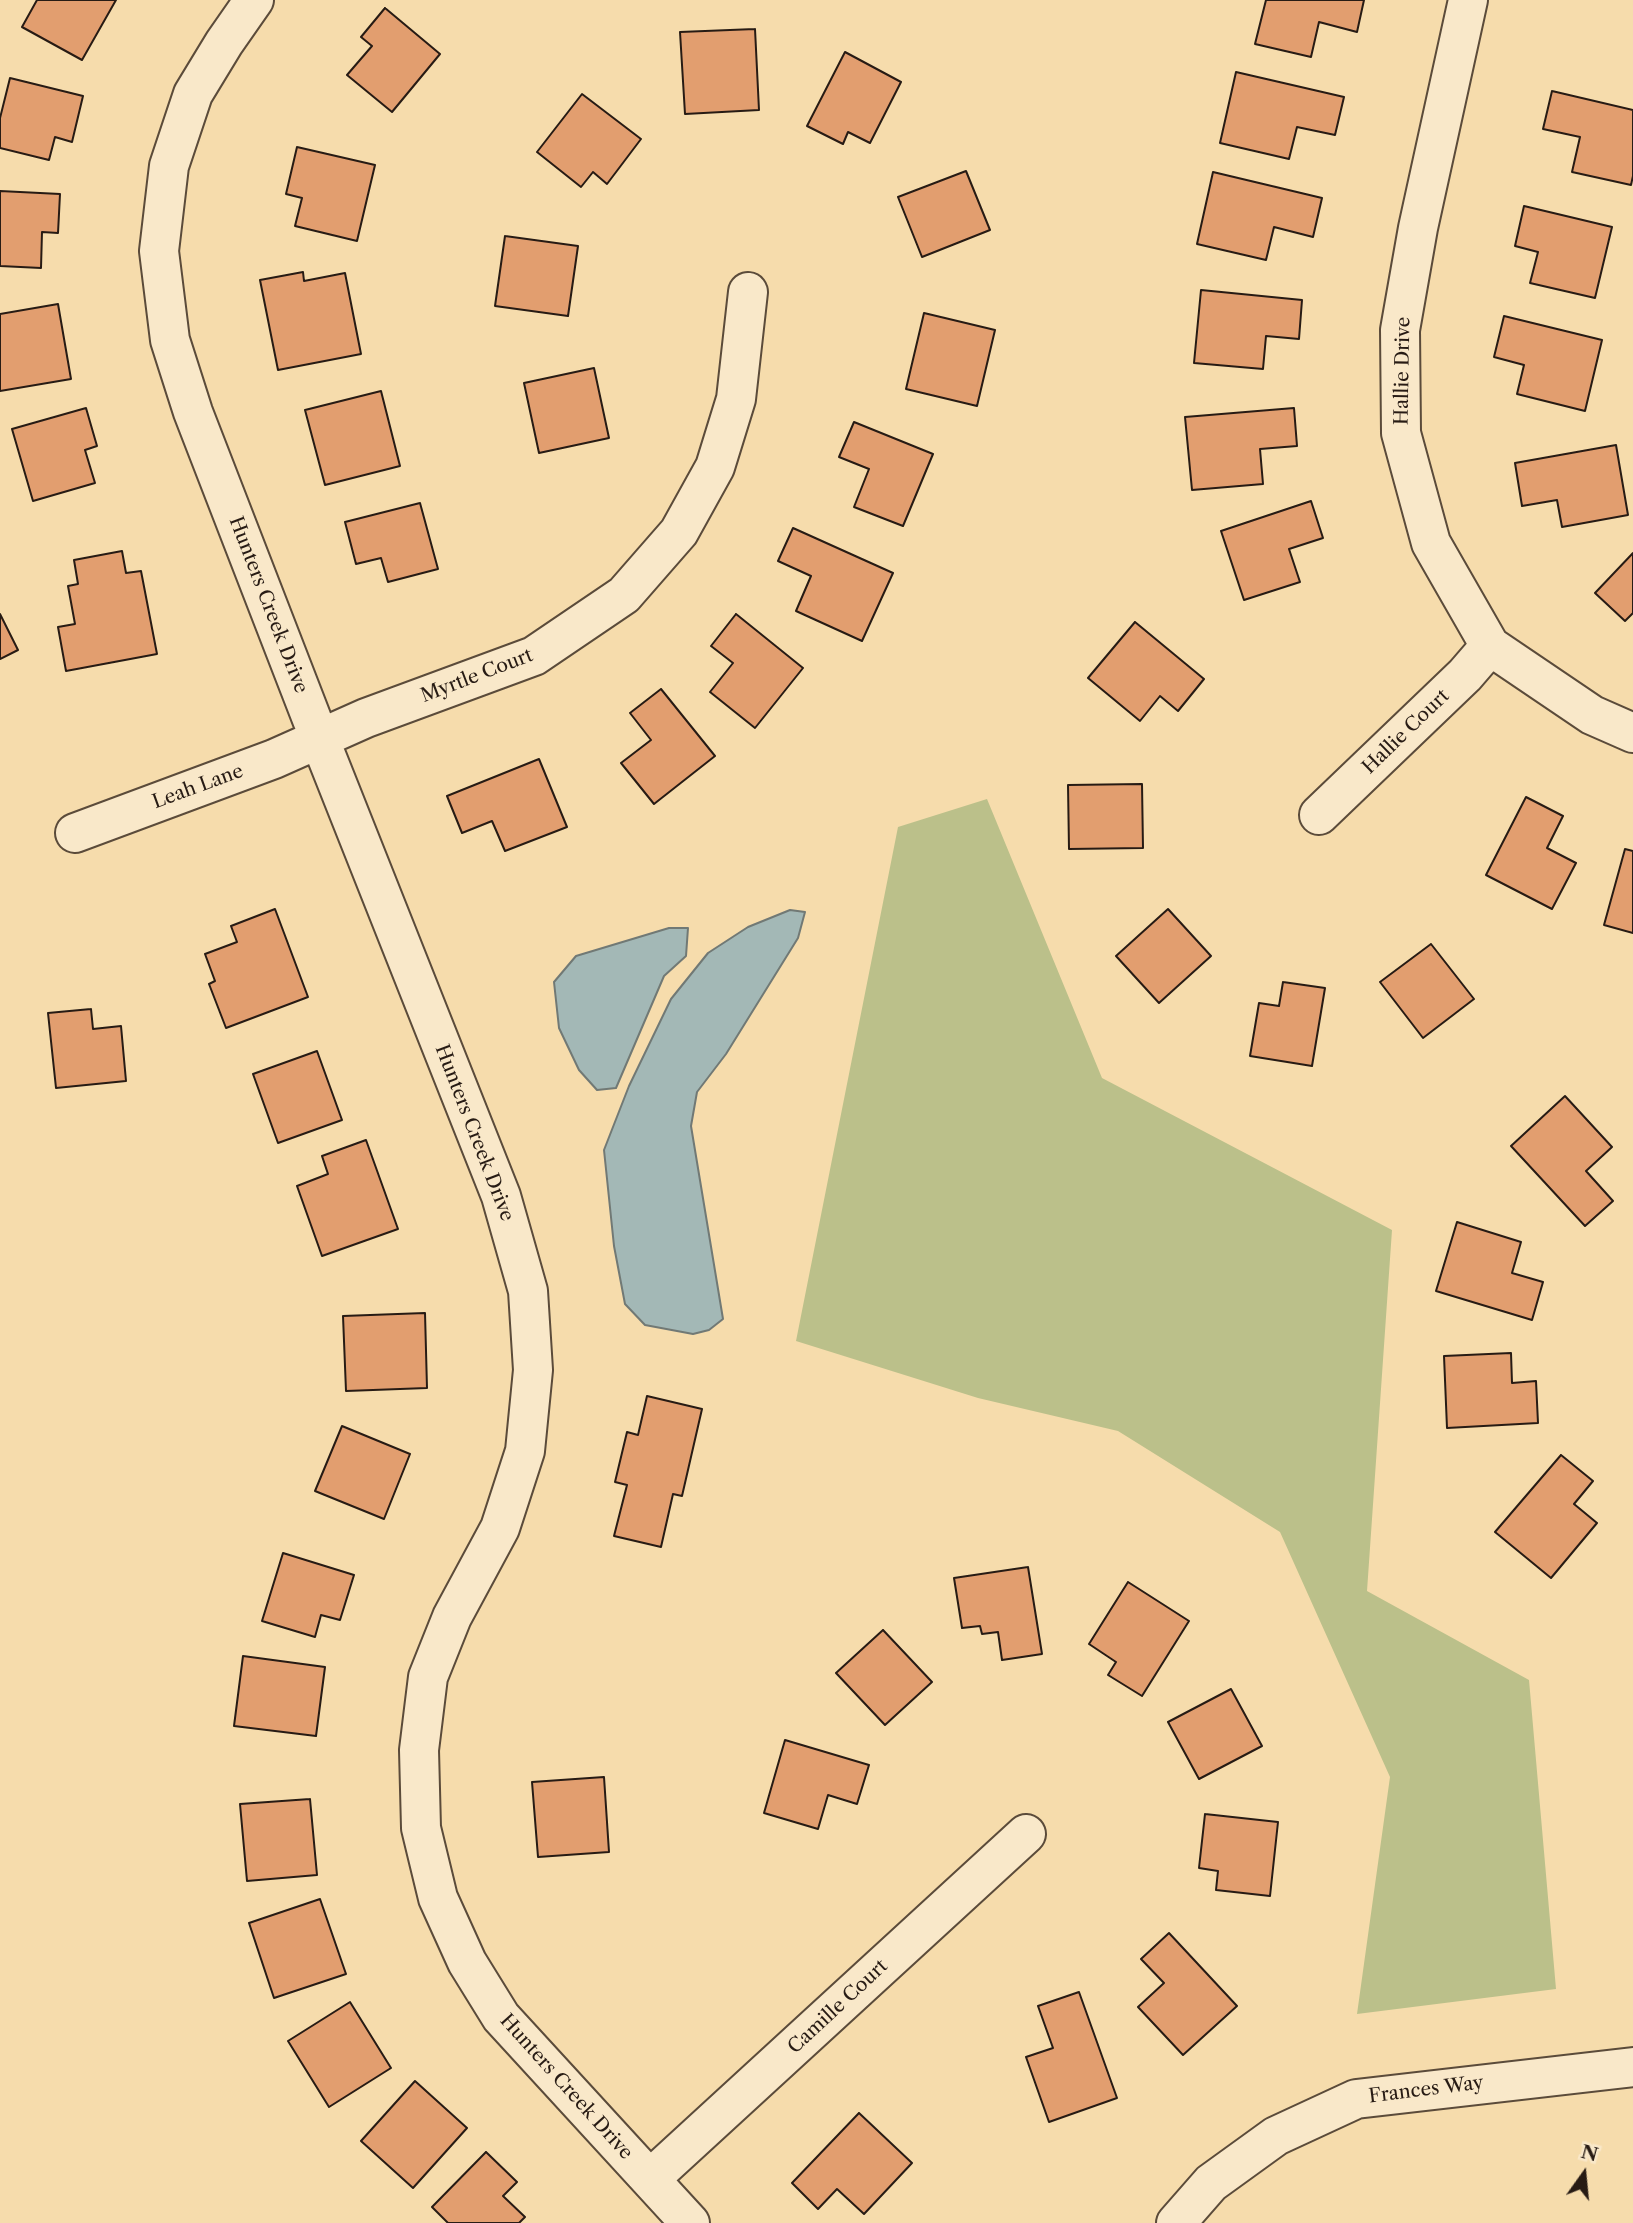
<!DOCTYPE html>
<style>
body{margin:0}
#map{position:relative;width:1633px;height:2223px;overflow:hidden;background:#f6dcac;font-family:"Libre Caslon Text",serif}
canvas{display:block}
.north{position:absolute;left:1549px;top:2139px;width:70px;height:70px;-webkit-text-stroke:5px #f9e8c9;paint-order:stroke;rotate:15deg;font-size:19px;font-weight:700;line-height:28px;text-align:center;color:#271b14}
.north::after{content:'';display:block;margin:auto;width:24px;height:32px;background:#271b14;clip-path:polygon(50% 0,100% 100%,50% 72%,0 100%)}
</style>
<div id="map">
<canvas width="1633" height="2223"></canvas>
<div class="north">N</div>
</div>
<script>
const c = document.querySelector('canvas').getContext('2d');
c.lineJoin = 'round';
function fill(path, color) { c.fillStyle = color; c.fill(path, 'evenodd'); }
const poly = rows => new Path2D(rows.map(r => 'M' + r).join(''));
function stroke(path, color, width, dash) { c.strokeStyle = color; c.lineWidth = width; c.lineCap = dash ? 'butt' : 'round'; c.setLineDash(dash || []); c.stroke(path); }
function label(font, color, halo, rows, align = 'center') {
  c.font = font + ' "Libre Caslon Text",serif'; c.lineWidth = 7; c.setLineDash([]); c.textBaseline = 'middle'; c.strokeStyle = halo; c.fillStyle = color; for (const [text, x, y, turn = 0] of rows) {
    c.save(); c.translate(x, y); c.rotate((+turn || 0) * Math.PI / 180); c.textAlign = isNaN(turn) ? turn : align; if (halo) c.strokeText(text, 0, 0); c.fillText(text, 0, 0); c.restore();
  }
}
fill(poly([
 [987,799,1102,1078,1392,1230,1367,1591,1529,1680,1556,1989,1357,2014,1390,1777,1280,1532,1118,1431,978,1398,796,1341,898,827]
]), '#bbc08a');
const water = poly([
 [790,910,805,912,798,938,726,1054,697,1092,691,1126,723,1319,709,1330,693,1334,645,1325,625,1304,614,1246,604,1150,629,1086,671,999,708,953,748,927,790,910],
 [669,928,688,928,686,956,664,976,616,1088,597,1090,579,1070,559,1028,554,982,576,956,669,928]
]);
fill(water, '#a3b8b6');
stroke(water, '#717975', 2);
const building = poly([
 [37,0,116,0,82,60,22,27,37,0],
 [1266,0,1364,0,1357,32,1319,22,1311,57,1255,44,1266,0],
 [385,8,440,54,392,112,347,75,372,46,361,37,385,8],
 [755,29,759,110,685,114,680,32,755,29],
 [845,52,901,82,870,143,848,132,843,144,807,126,845,52],
 [1236,72,1344,97,1335,135,1297,127,1289,159,1220,143,1236,72],
 [10,78,83,96,72,142,55,137,49,160,0,148,0,118,10,78],
 [1552,91,1633,110,1633,176,1631,185,1572,172,1580,137,1543,129,1552,91],
 [582,94,641,139,607,184,593,172,581,187,537,152,582,94],
 [297,147,375,165,357,241,295,226,302,198,286,194,297,147],
 [966,171,990,230,922,257,898,197,966,171],
 [1213,172,1322,198,1313,237,1274,227,1266,260,1197,244,1213,172],
 [0,191,60,194,58,233,42,232,41,268,0,266,0,191],
 [1524,206,1612,227,1595,298,1530,283,1538,252,1515,246,1524,206],
 [505,236,578,246,568,316,495,306,505,236],
 [303,272,304,281,345,273,361,354,278,370,260,280,303,272],
 [1201,290,1302,300,1299,339,1266,336,1263,369,1194,363,1201,290],
 [58,304,71,379,0,391,0,314,58,304],
 [924,313,995,330,977,406,906,389,924,313],
 [1504,316,1602,340,1585,411,1517,394,1524,365,1494,357,1504,316],
 [594,368,609,438,539,453,524,383,594,368],
 [381,391,400,466,325,485,305,410,381,391],
 [86,408,97,446,85,450,95,483,33,501,12,429,86,408],
 [1294,408,1297,446,1260,449,1263,484,1192,490,1185,417,1294,408],
 [854,422,933,454,903,526,854,507,869,469,839,457,854,422],
 [1616,445,1628,515,1562,527,1557,500,1522,506,1515,463,1616,445],
 [1311,501,1323,538,1289,549,1300,582,1244,600,1221,531,1311,501],
 [420,503,438,569,388,582,381,558,356,564,345,522,420,503],
 [793,528,893,573,862,641,796,611,811,576,778,561,793,528],
 [122,551,126,573,141,571,157,654,66,671,58,627,75,624,68,586,78,584,74,560,122,551],
 [1633,553,1633,613,1625,621,1595,593,1633,553],
 [0,614,18,650,0,659,0,614],
 [736,614,803,668,755,728,710,692,733,663,711,646,736,614],
 [1135,622,1204,679,1178,711,1160,696,1140,721,1088,678,1135,622],
 [661,689,715,756,654,804,621,763,651,740,630,713,661,689],
 [539,759,567,827,505,851,492,821,462,833,447,796,539,759],
 [1142,784,1143,848,1069,849,1068,785,1142,784],
 [1526,797,1563,816,1547,848,1576,863,1552,909,1486,875,1526,797],
 [1625,849,1633,851,1633,933,1604,925,1625,849],
 [275,909,308,997,226,1028,209,984,215,981,205,954,237,942,231,926,275,909],
 [1168,909,1211,956,1159,1003,1116,956,1168,909],
 [1431,944,1474,999,1423,1038,1380,982,1431,944],
 [1283,982,1325,988,1312,1066,1250,1056,1259,1003,1279,1006,1283,982],
 [91,1009,93,1029,121,1026,126,1081,56,1088,48,1013,91,1009],
 [317,1051,342,1120,278,1143,253,1074,317,1051],
 [1565,1096,1612,1147,1586,1171,1613,1201,1585,1226,1511,1146,1565,1096],
 [366,1140,398,1229,322,1256,297,1186,328,1174,322,1156,366,1140],
 [1457,1222,1521,1242,1512,1273,1543,1282,1532,1320,1436,1291,1457,1222],
 [425,1313,427,1388,346,1391,343,1316,425,1313],
 [1511,1353,1512,1383,1536,1381,1538,1423,1447,1428,1444,1356,1511,1353],
 [647,1396,702,1409,682,1496,673,1494,661,1547,614,1536,627,1485,615,1482,627,1432,638,1435,647,1396],
 [342,1426,410,1454,384,1519,315,1491,342,1426],
 [1561,1455,1593,1481,1574,1504,1597,1523,1551,1578,1495,1532,1561,1455],
 [283,1553,354,1575,340,1620,321,1615,315,1637,262,1621,283,1553],
 [1028,1567,1042,1654,1002,1660,998,1632,982,1634,980,1626,962,1628,954,1578,1028,1567],
 [1128,1582,1189,1621,1142,1696,1108,1675,1116,1662,1089,1644,1128,1582],
 [883,1630,932,1682,885,1725,836,1673,883,1630],
 [243,1656,325,1667,316,1736,234,1726,243,1656],
 [1231,1689,1262,1746,1199,1779,1168,1722,1231,1689],
 [785,1740,869,1765,857,1804,828,1795,818,1829,764,1813,785,1740],
 [604,1777,609,1852,538,1857,532,1782,604,1777],
 [310,1799,317,1875,247,1881,240,1804,310,1799],
 [1205,1814,1278,1822,1270,1896,1216,1890,1218,1871,1199,1868,1205,1814],
 [320,1899,346,1974,274,1998,249,1923,320,1899],
 [1169,1933,1237,2006,1183,2055,1138,2007,1164,1983,1141,1959,1169,1933],
 [1079,1992,1117,2098,1049,2122,1026,2057,1053,2048,1038,2006,1079,1992],
 [350,2002,391,2068,329,2107,288,2041,350,2002],
 [415,2081,467,2128,413,2188,361,2141,415,2081],
 [859,2113,912,2163,864,2214,837,2189,818,2209,792,2183,859,2113],
 [486,2152,517,2182,503,2196,525,2217,519,2223,448,2223,432,2207,486,2152]
]);
fill(building, '#e29e6f');
stroke(building, '#271b14', 2);
const minor = poly([
 [254,0,224,43,193,94,169,166,159,251,170,340,193,412,320,740,501,1196,528,1291,533,1370,525,1451,500,1528,452,1617,428,1677,419,1750,421,1828,438,1898,467,1962,501,2017,690,2223],
 [1468,0,1418,228,1400,330,1401,433,1431,543,1490,646,1592,715,1633,733],
 [1319,815,1465,675,1490,646],
 [75,833,274,759,366,718,534,656,624,595,679,532,715,467,736,399,748,292],
 [650,2179,1026,1834],
 [1176,2223,1211,2183,1276,2136,1356,2099,1633,2067]
]);
stroke(minor, '#5b4b3a', 42);
stroke(minor, '#f9e8c9', 38);
label('19px', '#271b14', '#f9e8c9', [
 ["Hallie Drive",1403,371,-89],
 ["Hunters Creek Drive",268,605,69],
 ["Myrtle Court",477,676,-21],
 ["Hallie Court",1406,732,-44],
 ["Leah Lane",198,787,-20],
 ["Hunters Creek Drive",474,1133,69],
 ["Camille Court",838,2007,-43],
 ["Hunters Creek Drive",566,2087,48],
 ["Frances Way",1426,2090,-7]
]);
</script>
